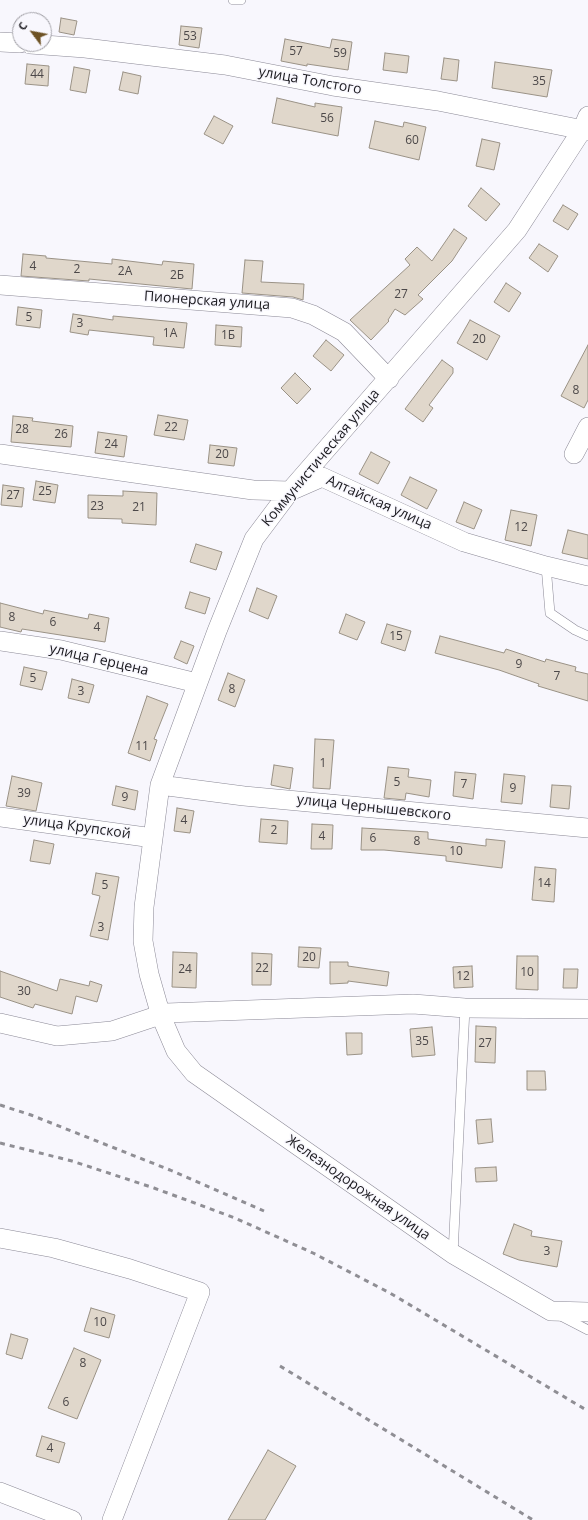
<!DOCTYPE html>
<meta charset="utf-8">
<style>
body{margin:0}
#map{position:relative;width:588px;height:1520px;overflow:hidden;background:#f8f7fd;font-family:"Open Sans",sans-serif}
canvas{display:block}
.north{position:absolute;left:12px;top:12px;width:40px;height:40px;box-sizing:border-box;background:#f8f7fd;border:1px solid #9f9ea4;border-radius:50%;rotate:302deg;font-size:11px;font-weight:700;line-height:16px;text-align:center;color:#1a191e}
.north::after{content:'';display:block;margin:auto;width:14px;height:18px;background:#6d5224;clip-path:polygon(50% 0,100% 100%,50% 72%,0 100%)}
</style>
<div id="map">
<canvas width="588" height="1520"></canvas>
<div class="north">С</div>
</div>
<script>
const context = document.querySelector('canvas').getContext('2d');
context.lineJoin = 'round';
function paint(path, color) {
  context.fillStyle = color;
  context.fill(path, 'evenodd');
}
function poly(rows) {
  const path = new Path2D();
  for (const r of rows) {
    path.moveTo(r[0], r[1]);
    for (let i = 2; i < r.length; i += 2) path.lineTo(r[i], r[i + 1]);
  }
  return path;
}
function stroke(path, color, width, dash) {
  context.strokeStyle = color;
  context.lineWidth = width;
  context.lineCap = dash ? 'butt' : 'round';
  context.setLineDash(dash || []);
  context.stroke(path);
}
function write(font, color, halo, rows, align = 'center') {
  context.font = font + ' "Open Sans",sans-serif';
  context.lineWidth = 3;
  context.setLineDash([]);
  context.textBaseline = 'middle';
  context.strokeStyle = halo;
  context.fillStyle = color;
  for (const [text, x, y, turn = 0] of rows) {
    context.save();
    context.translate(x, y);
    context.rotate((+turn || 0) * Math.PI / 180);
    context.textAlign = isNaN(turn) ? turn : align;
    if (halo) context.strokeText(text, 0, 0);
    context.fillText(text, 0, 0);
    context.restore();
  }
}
const building = poly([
 [61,18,77,21,74,35,59,32,61,18],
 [181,26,202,28,199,48,179,45,181,26],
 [285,39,330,48,332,39,352,42,348,70,307,64,307,66,281,61,285,39],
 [385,53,409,56,407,73,383,70,385,53],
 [444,58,459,60,457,81,441,79,444,58],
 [495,62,552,70,547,97,492,88,495,62],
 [27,64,49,66,48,86,25,84,27,64],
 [74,67,90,70,86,93,70,90,74,67],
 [123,72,141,76,138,94,119,90,123,72],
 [277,98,315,107,315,103,342,107,338,136,272,123,277,98],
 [214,116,233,126,223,144,204,134,214,116],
 [375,121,403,127,404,122,426,127,419,160,369,148,375,121],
 [482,139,500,143,494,170,476,166,482,139],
 [481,188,500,204,486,221,468,206,481,188],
 [563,205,578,214,568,230,553,221,563,205],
 [454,229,467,238,452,261,418,295,423,299,405,315,395,309,388,320,389,321,371,340,350,320,410,265,405,259,417,247,432,261,454,229],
 [539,244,558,256,548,272,529,258,539,244],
 [23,254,46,256,46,258,112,264,112,259,162,265,163,261,194,264,192,289,89,279,89,281,21,276,23,254],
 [245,260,263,261,261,282,304,284,303,300,293,297,242,293,245,260],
 [506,283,521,293,509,312,494,302,506,283],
 [18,307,42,310,40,328,16,325,18,307],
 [73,314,113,320,113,316,187,323,184,348,153,345,154,337,89,330,88,335,70,332,73,314],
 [470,320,500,336,487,360,457,343,470,320],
 [216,325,242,327,241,347,215,345,216,325],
 [326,340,344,355,331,371,313,356,326,340],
 [588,345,588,400,584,408,561,396,588,345],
 [442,360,453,368,453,373,429,405,433,408,423,422,405,409,442,360],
 [295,373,311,389,297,404,281,388,295,373],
 [158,415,188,420,184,440,154,435,158,415],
 [13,416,33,418,32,421,73,426,71,447,11,442,13,416],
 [98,432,127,436,124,457,95,453,98,432],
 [210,445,237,448,234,466,208,463,210,445],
 [371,452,390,462,378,484,359,474,371,452],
 [410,477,437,490,427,509,401,495,410,477],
 [36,481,58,485,55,503,33,500,36,481],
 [3,485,24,488,22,507,1,505,3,485],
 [123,491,157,493,156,525,122,523,122,519,88,518,88,495,123,496,123,491],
 [464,502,482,510,474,529,456,522,464,502],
 [511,510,537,515,531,546,505,540,511,510],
 [568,530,588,535,588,559,562,553,568,530],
 [196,544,222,552,216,570,190,562,196,544],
 [257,588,277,596,268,619,249,611,257,588],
 [190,592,210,598,205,614,185,608,190,592],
 [0,603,43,614,44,610,88,619,89,614,109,618,105,642,22,629,21,632,0,627,0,603],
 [346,614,365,622,357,640,339,633,346,614],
 [387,624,411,631,405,651,381,643,387,624],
 [440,636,504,653,506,649,545,662,546,659,576,667,575,671,588,674,588,701,538,686,539,684,499,670,435,653,440,636],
 [181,641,194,646,187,664,174,658,181,641],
 [24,667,47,672,42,690,20,685,24,667],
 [228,673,245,680,235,707,218,700,228,673],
 [72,679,94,685,89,703,68,698,72,679],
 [147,696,168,704,154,739,157,740,150,761,128,753,147,696],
 [315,739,334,740,330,789,313,788,315,739],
 [274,765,293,768,290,789,271,785,274,765],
 [388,767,409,769,408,777,431,780,429,797,406,793,405,800,384,798,388,767],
 [455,772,476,774,473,799,453,796,455,772],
 [504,774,525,776,522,804,501,802,504,774],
 [12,776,42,783,36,811,6,806,12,776],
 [552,785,571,786,569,809,550,807,552,785],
 [116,786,138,791,135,810,112,805,116,786],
 [177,808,194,811,190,833,174,831,177,808],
 [261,819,288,821,287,844,259,842,261,819],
 [312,824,333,825,332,849,311,849,312,824],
 [362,828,428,832,428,839,486,846,486,839,505,841,502,868,446,861,446,856,384,850,361,850,362,828],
 [34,840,54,844,50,864,30,861,34,840],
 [535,867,556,869,554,902,532,900,535,867],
 [96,873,119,877,108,940,90,936,100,896,92,894,96,873],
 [299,947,321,948,319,968,298,967,299,947],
 [173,952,197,953,196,988,172,987,173,952],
 [252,953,272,954,271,985,252,985,252,953],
 [517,956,538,956,538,990,516,989,517,956],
 [330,962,348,962,348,966,389,972,387,986,348,981,348,983,330,984,330,962],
 [472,966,473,987,454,988,453,967,472,966],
 [564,969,578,969,577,988,563,988,564,969],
 [0,971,57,991,60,979,89,986,90,981,102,985,97,1002,76,996,72,1014,35,1004,33,1008,0,997,0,971],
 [476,1026,496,1027,495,1063,475,1062,476,1026],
 [432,1027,435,1055,412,1057,410,1029,432,1027],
 [346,1033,362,1033,362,1054,347,1055,346,1033],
 [527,1071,545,1071,546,1090,527,1090,527,1071],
 [491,1119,493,1142,478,1144,476,1120,491,1119],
 [496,1167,497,1181,476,1182,475,1168,496,1167],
 [514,1224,532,1231,531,1236,562,1241,557,1267,519,1260,503,1254,514,1224],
 [91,1308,115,1315,109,1338,84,1331,91,1308],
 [11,1334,28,1339,22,1359,6,1354,11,1334],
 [74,1348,101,1360,77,1419,48,1408,74,1348],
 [42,1436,65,1443,59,1463,36,1456,42,1436],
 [268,1450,296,1466,265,1520,228,1520,268,1450]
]);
paint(building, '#e0d7cb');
stroke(building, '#9a9286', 1);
const service = poly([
 [233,0,241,0],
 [546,566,550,613,575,630,588,636],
 [453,1254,465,1008],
 [559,1315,588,1330]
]);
const minor = poly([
 [0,42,20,43],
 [30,44,85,48,225,65,333,86,438,101,588,131],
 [588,116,582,130,517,230,290,491,254,539,217,631,160,785,144,907,143,941,149,974,161,1016,176,1051,194,1073,453,1254,551,1311,588,1312],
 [0,285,292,308,313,315,344,332,389,379],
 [0,454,253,490,290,491,322,477,464,542,546,566,588,576],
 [574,454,588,427],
 [0,641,61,650,197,683],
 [160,785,244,796,588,828],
 [0,817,153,838],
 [0,1023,57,1036,112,1031,166,1013,413,1004,465,1008,588,1009],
 [0,1238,54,1248,130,1269,200,1292,112,1520],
 [0,1492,72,1520]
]);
stroke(service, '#8b8996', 10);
stroke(minor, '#8b8996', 20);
stroke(service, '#fff', 9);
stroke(minor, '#fff', 19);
stroke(poly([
 [0,1105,31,1115,170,1170,264,1211],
 [0,1143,72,1161,154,1188,235,1218,313,1253,390,1293,588,1411],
 [280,1366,533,1520]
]), '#8f8e94', 3, [5, 5]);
write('12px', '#4c4849', null, [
 ["53",190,37],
 ["57",296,52],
 ["59",340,54],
 ["44",37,75],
 ["35",539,82],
 ["56",327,119],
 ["60",412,141],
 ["4",33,267],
 ["2",77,270],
 ["2А",125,272],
 ["2Б",177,276],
 ["27",401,295],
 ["5",29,318],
 ["3",80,324],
 ["1А",170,334],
 ["1Б",228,336],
 ["20",479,340],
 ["8",576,391],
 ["22",171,428],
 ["28",22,430],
 ["26",61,435],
 ["24",111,445],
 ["20",222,455],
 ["25",45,492],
 ["27",13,496],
 ["23",97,507],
 ["21",139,508],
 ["12",521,528],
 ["8",12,618],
 ["6",53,623],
 ["4",97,628],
 ["15",396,637],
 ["9",519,665],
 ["7",557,677],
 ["5",33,679],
 ["8",232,690],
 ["3",81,692],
 ["11",142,747],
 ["1",323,764],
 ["5",397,783],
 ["7",464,785],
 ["9",513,789],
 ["39",24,794],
 ["9",125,798],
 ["4",184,821],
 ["2",274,831],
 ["4",322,837],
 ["6",373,839],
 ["8",417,842],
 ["10",456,852],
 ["14",544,884],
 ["5",105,886],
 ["3",101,928],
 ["20",309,958],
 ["22",262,969],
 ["24",185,970],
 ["10",527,973],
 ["12",463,977],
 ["30",24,992],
 ["35",422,1042],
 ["27",485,1044],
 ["3",547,1252],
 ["10",100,1323],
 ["8",83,1364],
 ["6",66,1403],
 ["4",50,1449]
]);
write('14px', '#1a191e', '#f8f7fd', [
 ["улица Толстого",310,81,10],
 ["Пионерская улица",207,301,4],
 ["Коммунистическая улица",321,458,-50],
 ["Алтайская улица",379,503,24],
 ["улица Герцена",99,660,13],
 ["улица Чернышевского",374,808,6],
 ["улица Крупской",77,827,8],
 ["Железнодорожная улица",358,1188,35]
]);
</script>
